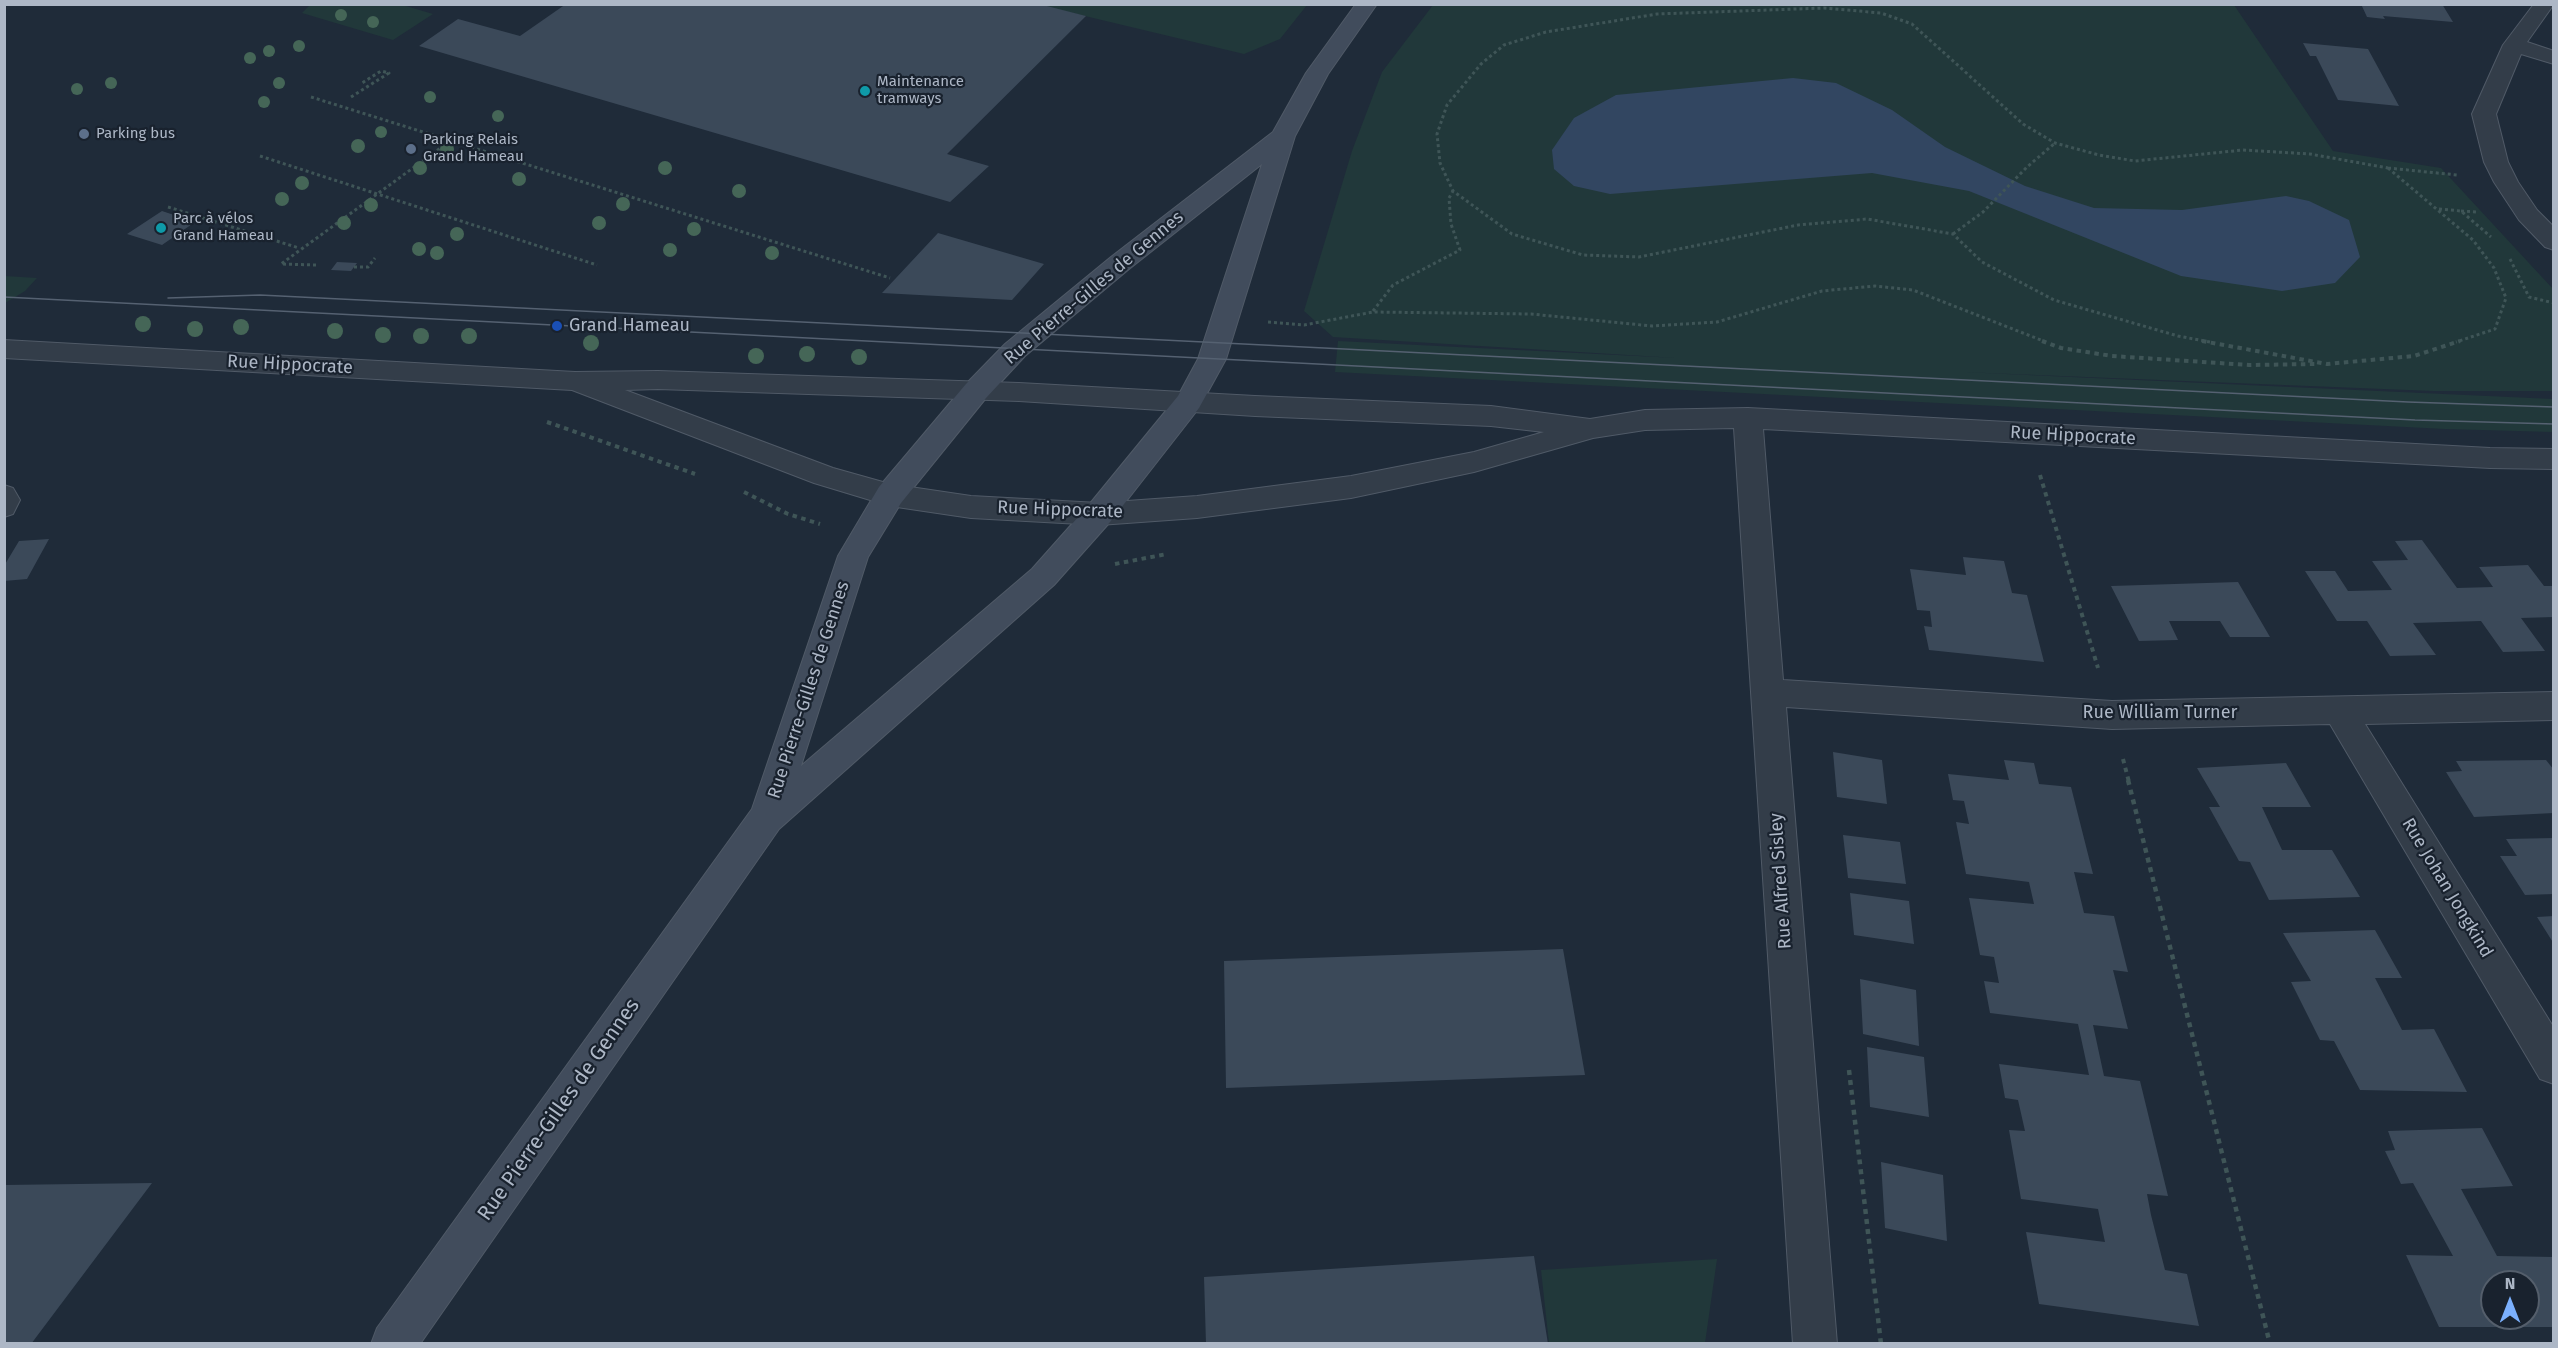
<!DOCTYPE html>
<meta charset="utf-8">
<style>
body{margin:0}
#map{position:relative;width:2558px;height:1348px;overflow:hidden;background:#1f2b39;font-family:"Fira Sans",sans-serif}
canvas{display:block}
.frame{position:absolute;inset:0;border:6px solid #adb7c6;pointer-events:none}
.north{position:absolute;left:2480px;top:1270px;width:60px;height:60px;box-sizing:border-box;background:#19222e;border:2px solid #545e6b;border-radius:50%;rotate:0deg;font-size:16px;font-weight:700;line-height:24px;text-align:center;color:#adb7c6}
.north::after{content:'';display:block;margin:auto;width:21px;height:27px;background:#7bb0fd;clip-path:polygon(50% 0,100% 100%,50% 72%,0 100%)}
</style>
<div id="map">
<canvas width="2558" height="1348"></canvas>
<div class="frame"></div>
<div class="north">N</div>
</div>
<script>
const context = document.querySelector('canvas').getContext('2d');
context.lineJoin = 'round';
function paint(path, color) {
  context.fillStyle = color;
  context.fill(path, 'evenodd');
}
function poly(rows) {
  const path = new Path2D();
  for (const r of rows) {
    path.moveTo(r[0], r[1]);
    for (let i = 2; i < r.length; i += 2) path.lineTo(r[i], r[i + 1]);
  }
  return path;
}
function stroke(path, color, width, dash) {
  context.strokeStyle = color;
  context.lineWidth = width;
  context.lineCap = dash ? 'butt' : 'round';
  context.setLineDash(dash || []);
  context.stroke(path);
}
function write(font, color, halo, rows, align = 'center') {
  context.font = font + ' "Fira Sans",sans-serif';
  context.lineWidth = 4.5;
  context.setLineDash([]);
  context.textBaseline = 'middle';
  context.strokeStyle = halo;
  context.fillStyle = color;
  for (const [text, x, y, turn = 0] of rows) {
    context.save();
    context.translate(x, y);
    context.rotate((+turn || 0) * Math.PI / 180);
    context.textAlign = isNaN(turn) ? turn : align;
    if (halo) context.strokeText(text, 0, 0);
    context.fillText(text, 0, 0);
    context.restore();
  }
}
paint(poly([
 [399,4,433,14,393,40,302,13,310,5],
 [1039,5,1307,5,1280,39,1244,54],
 [1433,5,2234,5,2333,151,2441,168,2553,289,2553,391,2433,391,1962,372,2553,399,2553,432,2445,429,1335,372,1338,341,1677,358,1333,337,1304,311,1352,151,1382,72],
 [5,276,37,278,25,291,5,303],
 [1717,1259,1705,1343,1549,1343,1541,1270]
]), '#21383a');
paint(poly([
 [1793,78,1836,83,1892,110,1945,147,2025,186,2094,208,2182,210,2286,196,2309,201,2349,220,2360,257,2335,283,2282,291,2181,276,1969,191,1872,173,1610,194,1574,186,1554,169,1552,150,1574,118,1616,95]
]), '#324661');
paint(poly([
 [566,4,1039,4,1086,16,947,154,989,166,950,202,419,46,458,19,520,36],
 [2361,4,2442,4,2453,22,2383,16,2385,19,2367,17],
 [2303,43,2368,49,2399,106,2338,100,2316,56,2310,56],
 [162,211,195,222,162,245,127,234],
 [938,233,1044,264,1012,300,882,293],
 [337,262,357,263,351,271,331,270],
 [49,539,27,579,4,581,4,566,19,541],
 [2422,540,2457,588,2493,587,2479,567,2528,565,2544,586,2554,586,2554,617,2521,618,2545,651,2503,652,2481,621,2413,623,2436,655,2390,656,2367,621,2337,621,2305,571,2335,571,2348,591,2392,590,2372,561,2408,560,2395,541],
 [1963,557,2004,561,2012,593,2027,595,2044,662,1929,650,1924,626,1932,627,1930,611,1917,610,1910,569,1966,575],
 [2238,582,2270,637,2230,637,2220,621,2169,621,2178,640,2139,641,2111,586],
 [1833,752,1882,760,1887,804,1837,797],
 [2004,760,2034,763,2039,784,2071,787,2093,874,2074,872,2084,913,2114,916,2128,972,2113,970,2128,1029,2093,1025,2104,1076,2140,1081,2168,1196,2147,1194,2151,1215,2165,1270,2187,1274,2199,1326,2039,1304,2026,1232,2105,1242,2098,1209,2021,1199,2009,1130,2025,1131,2018,1100,2005,1098,1999,1064,2089,1075,2078,1024,1990,1013,1984,981,1999,983,1994,957,1980,955,1969,898,2034,904,2029,882,1966,874,1956,822,1969,824,1964,801,1953,800,1948,774,2009,780],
 [2546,760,2554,770,2554,813,2474,817,2446,772,2462,771,2456,761],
 [2286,763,2311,807,2262,807,2282,850,2332,850,2360,897,2269,900,2250,862,2239,861,2209,807,2220,807,2197,768],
 [1843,835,1900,842,1906,884,1848,878],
 [2554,838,2554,894,2525,895,2500,856,2517,856,2506,839],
 [1850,893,1909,901,1914,944,1854,935],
 [2554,916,2554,944,2537,917],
 [2375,930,2402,978,2375,978,2402,1030,2434,1029,2467,1092,2360,1090,2334,1041,2320,1040,2291,982,2311,981,2283,933],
 [1563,949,1585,1075,1226,1088,1224,961],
 [1860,979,1916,990,1919,1046,1863,1034],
 [1867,1047,1924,1057,1929,1117,1870,1107],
 [2482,1128,2513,1186,2461,1189,2497,1256,2554,1257,2554,1327,2439,1327,2406,1255,2453,1256,2413,1183,2401,1184,2385,1151,2395,1150,2388,1131],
 [2492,1282,2528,1282,2528,1318,2492,1318],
 [1881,1162,1943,1175,1947,1241,1885,1228],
 [152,1183,31,1344,4,1344,4,1185],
 [1534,1256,1548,1344,1206,1344,1204,1277]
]), '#3b4959');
const service = poly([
 [4,485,13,488,20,500,13,514,4,517,4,485]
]);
const minor = poly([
 [2534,4,2554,4,2527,42,2554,51,2554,64,2521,54,2496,114,2508,162,2518,182,2537,210,2554,227,2554,250,2545,247,2519,220,2494,182,2484,162,2472,114,2503,45,2534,4],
 [4,340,575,372,658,371,1019,383,1255,396,1491,406,1590,419,1645,410,1748,408,2490,448,2554,449,2554,469,2490,468,1763,429,1783,680,2112,701,2554,692,2554,720,2365,724,2554,1028,2554,1084,2540,1079,2330,724,2112,729,1786,707,1837,1344,1793,1344,1734,428,1645,430,1593,438,1474,472,1351,498,1197,518,1099,525,971,518,890,506,814,483,572,390,4,358,4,340],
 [658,389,1019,401,1255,416,1491,426,1544,432,1474,452,1351,476,1197,496,1099,503,971,496,890,484,833,468,625,390,658,389]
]);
const secondary = poly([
 [1356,4,1377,4,1328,74,1295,136,1226,359,1199,408,1110,522,1054,585,779,829,420,1344,371,1344,377,1328,752,809,838,556,879,487,966,384,1005,344,1111,257,1273,132,1306,73,1356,4],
 [1262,164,1198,359,1178,396,1088,506,1032,569,801,766,868,557,901,503,986,398,1025,356,1129,269,1262,164]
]);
stroke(service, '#505a67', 2);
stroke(minor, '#505a67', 2);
stroke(secondary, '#505a67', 2);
stroke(poly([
 [311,97,890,278],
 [351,97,389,73,381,71,362,83],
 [260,156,597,265],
 [2388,168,2457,175],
 [2388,168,2473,240,2494,268,2506,298,2495,329,2456,342],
 [168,207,299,248],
 [2439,209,2461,211,2491,237],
 [2461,211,2477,212],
 [1953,234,1983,212,2027,167,2055,143],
 [2510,259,2529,297,2554,303],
 [316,265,281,264,450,141],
 [354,267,368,267,375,258],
 [1373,311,1393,285,1460,250,1451,224,1449,198,1453,191],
 [1268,322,1304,325,1373,312,1531,314,1652,326,1717,322,1822,291,1875,286,1913,290,2046,342],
 [2210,342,2178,336,2054,300,1982,262,1953,234,1867,219,1798,225,1639,257,1583,255,1512,234,1453,191,1440,163,1437,134,1447,105,1481,64,1504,45,1546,32,1657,14,1824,8,1881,13,1912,24,2023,124,2055,143,2099,155,2135,161,2243,150,2310,154,2388,168]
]), '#3f5557', 3, [3, 3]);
stroke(poly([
 [2042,341,2061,348,2112,356,2249,365,2316,364],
 [2202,341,2327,364,2414,356,2460,341],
 [547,422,695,474],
 [2040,475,2098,668],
 [744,492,788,514,820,524],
 [1115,564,1167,554],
 [2123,759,2129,782]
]), '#3f5557', 4, [4.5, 4.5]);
stroke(poly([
 [2128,780,2270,1344],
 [1849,1070,1881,1344]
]), '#3f5557', 4.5, [5, 5]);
paint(service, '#333d49');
paint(minor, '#333d49');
paint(secondary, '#414c5c');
stroke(poly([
 [4,297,2415,420,2554,424],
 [168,298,260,295,2408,402,2554,407]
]), '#556171', 1.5);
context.fillStyle = '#456657';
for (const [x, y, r] of [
 [341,15,6],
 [373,22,6],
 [299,46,6],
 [269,51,6],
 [250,58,6],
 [111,83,6],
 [279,83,6],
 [77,89,6],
 [430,97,6],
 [264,102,6],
 [498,116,6],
 [381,132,6],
 [358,146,7],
 [447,149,7],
 [420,168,7],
 [665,168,7],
 [519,179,7],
 [302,183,7],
 [739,191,7],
 [282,199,7],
 [623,204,7],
 [371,205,7],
 [344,223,7],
 [599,223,7],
 [694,229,7],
 [457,234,7],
 [419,249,7],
 [670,250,7],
 [437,253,7],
 [772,253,7],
 [143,324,8],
 [241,327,8],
 [195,329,8],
 [335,331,8],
 [383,335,8],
 [421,336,8],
 [469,336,8],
 [591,343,8],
 [807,354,8],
 [756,356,8],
 [859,357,8]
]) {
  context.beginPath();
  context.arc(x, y, r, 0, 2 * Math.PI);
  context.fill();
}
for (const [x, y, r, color] of [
 [865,91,6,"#0f9aa8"],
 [84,134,6,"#5c6f8a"],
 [411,149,6,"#5c6f8a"],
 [161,228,6,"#0f9aa8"],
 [557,326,6,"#1a4fb4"]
]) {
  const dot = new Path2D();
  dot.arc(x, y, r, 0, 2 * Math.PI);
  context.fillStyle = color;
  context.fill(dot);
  stroke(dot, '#19222e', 2);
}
write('15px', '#adb7c6', '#19222e', [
 ["Maintenance",877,82],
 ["tramways",877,99],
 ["Parking bus",96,134],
 ["Parking Relais",423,140],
 ["Grand Hameau",423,157],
 ["Parc à vélos",173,219],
 ["Grand Hameau",173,236]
], 'left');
write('18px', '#adb7c6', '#19222e', [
 ["Rue Pierre-Gilles de Gennes",1094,288,-40],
 ["Rue Hippocrate",290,365,3],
 ["Rue Hippocrate",2073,436,3],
 ["Rue Hippocrate",1060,510,2],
 ["Rue Pierre-Gilles de Gennes",809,690,-72],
 ["Rue William Turner",2160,713],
 ["Rue Alfred Sisley",1781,881,-94],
 ["Rue Johan Jongkind",2447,888,59]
]);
write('18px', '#adb7c6', '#19222e', [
 ["Grand Hameau",569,326]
], 'left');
write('21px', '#adb7c6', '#19222e', [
 ["Rue Pierre-Gilles de Gennes",559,1110,-55]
]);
</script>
